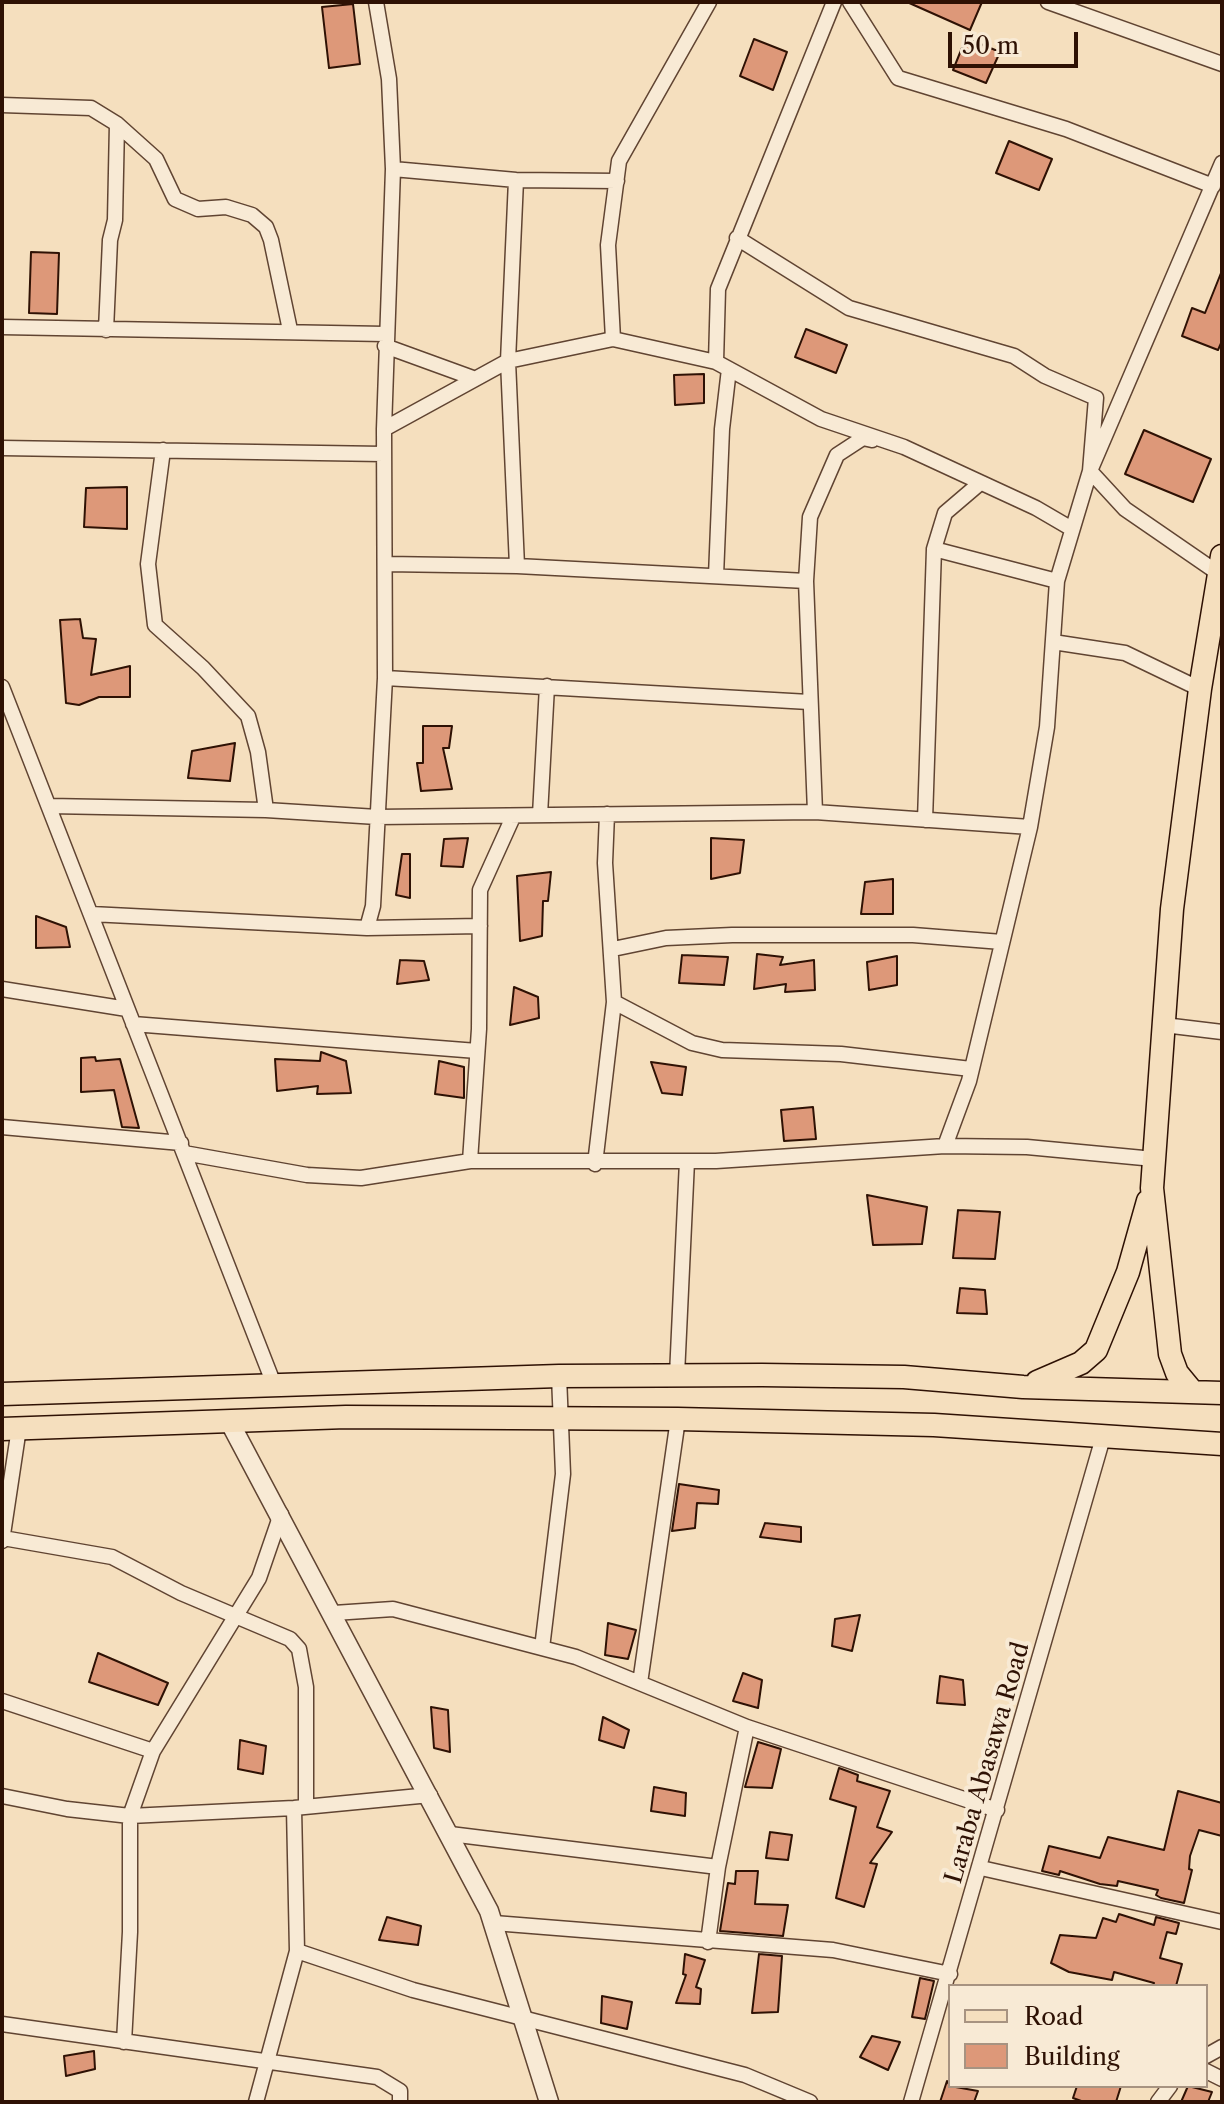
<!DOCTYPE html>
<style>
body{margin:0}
#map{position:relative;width:1224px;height:2104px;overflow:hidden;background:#f5dfbe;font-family:"Libre Caslon Text",serif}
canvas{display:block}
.frame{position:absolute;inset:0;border:4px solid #2e1104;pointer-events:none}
.legend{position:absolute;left:948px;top:1984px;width:260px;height:104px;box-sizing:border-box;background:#f8ead5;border:2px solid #a79381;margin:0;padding:10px 14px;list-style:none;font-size:24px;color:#2e1104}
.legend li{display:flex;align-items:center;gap:16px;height:40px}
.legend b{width:40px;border:2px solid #a79381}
.scale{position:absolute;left:948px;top:32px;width:130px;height:36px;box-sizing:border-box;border:4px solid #2e1104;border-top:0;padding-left:10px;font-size:24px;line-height:28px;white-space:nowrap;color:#2e1104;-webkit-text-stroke:6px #f8ead5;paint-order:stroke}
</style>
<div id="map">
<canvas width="1224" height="2104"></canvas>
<div class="frame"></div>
<ul class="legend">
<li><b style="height:10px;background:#f5dfbe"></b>Road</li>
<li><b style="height:22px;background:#dd9879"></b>Building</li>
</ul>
<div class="scale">50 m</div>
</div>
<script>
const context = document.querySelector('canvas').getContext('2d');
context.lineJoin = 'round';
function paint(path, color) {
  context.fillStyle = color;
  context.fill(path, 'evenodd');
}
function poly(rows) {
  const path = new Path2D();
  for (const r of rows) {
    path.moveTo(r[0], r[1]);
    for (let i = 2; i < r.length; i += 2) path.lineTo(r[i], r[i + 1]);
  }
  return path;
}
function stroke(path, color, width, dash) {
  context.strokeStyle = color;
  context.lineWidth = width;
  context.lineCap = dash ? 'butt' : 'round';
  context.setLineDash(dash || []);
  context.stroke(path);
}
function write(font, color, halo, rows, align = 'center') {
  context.font = font + ' "Libre Caslon Text",serif';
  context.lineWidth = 8;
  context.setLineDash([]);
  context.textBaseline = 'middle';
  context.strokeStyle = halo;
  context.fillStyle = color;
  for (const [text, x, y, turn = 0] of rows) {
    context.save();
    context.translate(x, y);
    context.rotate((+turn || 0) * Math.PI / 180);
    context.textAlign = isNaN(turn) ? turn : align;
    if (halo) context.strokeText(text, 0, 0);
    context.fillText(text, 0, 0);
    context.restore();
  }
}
const building = poly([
 [907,2,982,2,970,30,907,2],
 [353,4,360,64,329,68,322,7,353,4],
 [966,38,1000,52,986,83,953,70,966,38],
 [754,39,787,52,773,90,740,76,754,39],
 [1009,141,1052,159,1039,190,996,173,1009,141],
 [31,252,59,253,57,314,29,313,31,252],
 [1221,273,1222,341,1218,350,1182,336,1192,308,1205,313,1221,273],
 [806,329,847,345,836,373,795,357,806,329],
 [704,374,704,403,675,405,674,375,704,374],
 [1144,430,1211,459,1193,502,1125,474,1144,430],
 [127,487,127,529,84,527,86,488,127,487],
 [80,619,83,638,96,639,91,675,130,666,130,697,99,697,79,705,66,703,60,620,80,619],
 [423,726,452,726,449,748,443,748,452,789,421,791,417,763,423,763,423,726],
 [235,743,230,781,188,778,192,751,235,743],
 [468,838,463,867,441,866,444,839,468,838],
 [711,838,744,840,740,873,711,879,711,838],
 [402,854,410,854,410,898,396,895,402,854],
 [551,872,548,901,543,901,542,936,520,941,517,876,551,872],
 [893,879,893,914,861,914,865,882,893,879],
 [36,916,66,927,70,947,36,948,36,916],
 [757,954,783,957,780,965,814,960,815,990,785,992,786,984,754,989,757,954],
 [682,955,728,957,724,985,679,983,682,955],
 [897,956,897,985,869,990,867,962,897,956],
 [400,960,424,961,429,980,397,984,400,960],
 [514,987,538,997,539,1018,510,1025,514,987],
 [321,1052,346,1061,351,1093,317,1094,318,1086,277,1091,275,1059,320,1061,321,1052],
 [95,1057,96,1061,120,1059,139,1128,122,1127,114,1090,81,1092,81,1058,95,1057],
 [439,1061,464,1067,464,1098,435,1094,439,1061],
 [651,1062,686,1067,682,1095,662,1093,651,1062],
 [813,1107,816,1139,784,1141,781,1110,813,1107],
 [867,1195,927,1207,922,1244,873,1245,867,1195],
 [958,1210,1000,1212,995,1259,953,1258,958,1210],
 [960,1288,985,1290,987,1314,957,1313,960,1288],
 [679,1484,719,1490,718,1504,697,1503,695,1528,672,1531,679,1484],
 [765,1523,801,1527,801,1542,760,1537,765,1523],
 [860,1615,852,1651,832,1646,835,1619,860,1615],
 [608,1623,636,1630,628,1659,605,1655,608,1623],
 [98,1653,168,1683,158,1705,89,1682,98,1653],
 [743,1673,762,1680,758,1708,733,1701,743,1673],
 [940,1676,963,1680,965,1705,937,1703,940,1676],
 [431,1707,448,1710,450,1752,434,1748,431,1707],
 [603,1717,629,1730,624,1748,599,1740,603,1717],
 [240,1740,266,1746,263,1774,238,1769,240,1740],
 [758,1742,781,1749,772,1788,745,1787,758,1742],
 [839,1768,858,1775,857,1781,890,1791,877,1827,892,1832,870,1863,877,1864,864,1907,836,1898,856,1807,830,1799,839,1768],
 [654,1787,686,1793,685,1816,651,1811,654,1787],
 [1178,1791,1222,1803,1222,1836,1199,1830,1190,1856,1189,1869,1192,1870,1184,1903,1161,1898,1156,1895,1158,1890,1118,1881,1117,1886,1100,1884,1060,1871,1059,1875,1042,1871,1049,1846,1100,1858,1108,1837,1164,1850,1178,1791],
 [770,1832,792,1835,788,1860,766,1858,770,1832],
 [736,1871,758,1871,755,1904,788,1905,783,1936,720,1931,728,1883,735,1884,736,1871],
 [1119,1914,1154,1925,1156,1917,1179,1923,1176,1934,1167,1932,1160,1958,1182,1964,1176,1986,1153,1986,1154,1983,1114,1972,1112,1980,1069,1972,1051,1963,1060,1935,1096,1938,1103,1918,1116,1922,1119,1914],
 [387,1917,421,1926,418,1945,379,1940,387,1917],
 [685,1954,705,1960,696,1987,701,1989,700,2004,676,2003,686,1975,683,1974,685,1954],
 [759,1954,782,1956,778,2012,752,2013,759,1954],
 [920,1978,934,1981,925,2019,912,2017,920,1978],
 [602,1996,632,2002,627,2029,601,2023,602,1996],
 [872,2036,900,2042,888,2070,860,2057,872,2036],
 [94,2051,95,2069,66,2076,64,2056,94,2051],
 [947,2081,950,2086,978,2091,974,2102,940,2102,947,2081],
 [1077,2086,1121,2086,1116,2102,1084,2102,1073,2098,1077,2086],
 [1188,2086,1212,2092,1208,2102,1181,2102,1188,2086]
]);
paint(building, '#dd9879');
stroke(building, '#2e1104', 2);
const minor = poly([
 [709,2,619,161,608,245,613,339,716,362,821,419,904,447,1036,508,1072,529],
 [850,2,898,78,1066,129,1213,186],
 [1048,2,1222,64],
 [2,105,91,108,117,124,156,159,175,199,198,209,226,207,252,215,266,227,271,240,290,330],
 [393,169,516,180,617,181],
 [516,180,508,361,517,566],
 [737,238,849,308,1014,356,1045,376,1096,398,1090,471,1125,509,1218,573],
 [2,327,385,334],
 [106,330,110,240,115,220,117,124],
 [385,346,473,378],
 [716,362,718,289,834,2],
 [384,429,508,361,613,339],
 [2,448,383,454],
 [163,450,148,564,155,625,203,668,248,716,258,752,266,810],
 [934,549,1057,581],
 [386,564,517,566,806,581],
 [716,576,722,429,729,369],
 [1053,642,1125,653,1200,689],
 [385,678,809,702],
 [2,687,275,1387],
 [49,806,266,810,377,817,815,812,1030,827],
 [815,812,806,581,810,517,837,455,863,438,872,440],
 [540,815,547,686],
 [925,820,934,549,945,513,979,484],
 [91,914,367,928,480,926],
 [367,928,373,906,385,678,384,429,393,169,389,79,376,2],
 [613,949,666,938,732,935,913,935,1002,942],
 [2,989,127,1009],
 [614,1002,692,1043,722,1050,841,1054,971,1069],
 [133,1024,477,1051],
 [1164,1025,1222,1032],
 [2,1127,181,1143],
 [945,1146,969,1081,1030,827,1047,727,1057,581,1090,471,1222,163],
 [184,1153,307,1175,361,1178,470,1161,716,1161,945,1146,1027,1147,1154,1159],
 [470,1161,479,1029,480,890,513,817],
 [595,1164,614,1002,605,863,607,814],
 [677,1375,687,1161],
 [3,1538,112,1557,181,1593,290,1639,299,1649,306,1687,306,1807],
 [2,1541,19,1428],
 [334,1613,393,1609,576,1657,747,1727,997,1810],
 [542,1648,563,1474,559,1376],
 [640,1683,678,1419],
 [2,1701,153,1751],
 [2,1796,67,1809,130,1816,294,1808,430,1795],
 [450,1834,718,1867],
 [981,1868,1222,1922],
 [494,1923,833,1950,950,1974],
 [708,1942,718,1867,747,1727],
 [297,1951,413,1990,745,2075,810,2102],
 [2,2024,377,2077,400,2091,400,2102],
 [124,2042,130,1932,130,1816,153,1751,259,1578,281,1514],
 [1206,2056,1222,2047],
 [1206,2071,1222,2079],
 [256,2102,297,1951,294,1808],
 [911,2102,1104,1434],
 [1158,2102,1170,2086]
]);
const tertiary = poly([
 [229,1421,489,1911,549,2102]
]);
const primary = poly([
 [1037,1382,1081,1363,1096,1350,1128,1272,1148,1201],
 [1191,1390,1177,1373,1170,1354,1152,1188,1172,909,1200,689,1222,556],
 [2,1394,559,1376,762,1375,904,1377,1023,1387,1222,1393],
 [2,1429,346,1417,678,1419,934,1425,1222,1444]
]);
stroke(minor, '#604432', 17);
stroke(tertiary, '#604432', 21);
stroke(primary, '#2e1104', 25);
stroke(minor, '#f8ead5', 14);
stroke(tertiary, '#f8ead5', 18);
stroke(primary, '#f5dfbe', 22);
write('24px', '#2e1104', '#f8ead5', [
 ["Laraba Abasawa Road",988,1763,-74]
]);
</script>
